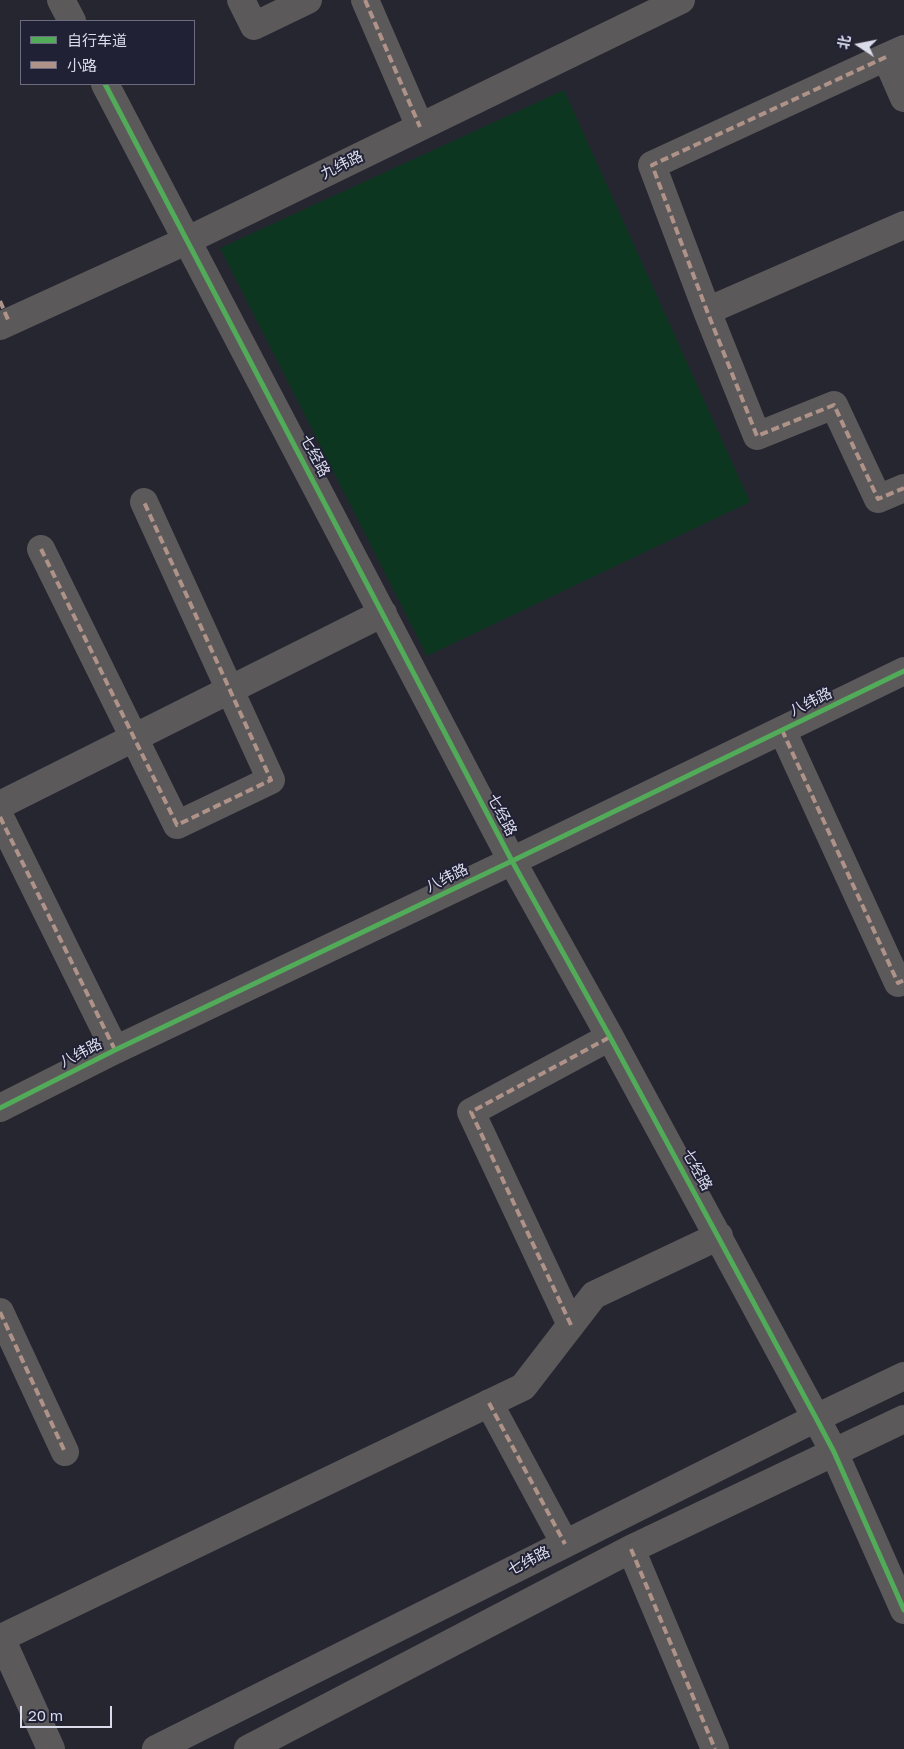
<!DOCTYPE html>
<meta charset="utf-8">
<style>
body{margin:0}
#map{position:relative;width:904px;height:1749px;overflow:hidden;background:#262631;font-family:"Golos Text","Noto Sans SC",sans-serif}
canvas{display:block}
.legend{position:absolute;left:20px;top:20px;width:175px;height:65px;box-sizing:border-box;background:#212136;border:1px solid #6b6c7e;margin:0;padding:6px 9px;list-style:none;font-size:15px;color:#dbdceb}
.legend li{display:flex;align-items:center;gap:10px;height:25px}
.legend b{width:25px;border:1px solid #6b6c7e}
.north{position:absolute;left:834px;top:20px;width:50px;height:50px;-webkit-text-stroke:4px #212136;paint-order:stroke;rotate:281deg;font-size:14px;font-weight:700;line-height:20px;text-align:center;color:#dbdceb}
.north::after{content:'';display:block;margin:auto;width:18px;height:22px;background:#dbdceb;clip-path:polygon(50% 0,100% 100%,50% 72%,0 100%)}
.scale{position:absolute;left:20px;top:1706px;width:92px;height:22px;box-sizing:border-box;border:2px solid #dbdceb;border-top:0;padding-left:6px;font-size:15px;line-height:18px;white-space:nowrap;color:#dbdceb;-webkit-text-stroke:4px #212136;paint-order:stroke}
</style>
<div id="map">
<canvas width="904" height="1749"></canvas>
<ul class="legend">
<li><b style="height:6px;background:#51ab58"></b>自行车道</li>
<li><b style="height:6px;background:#af9288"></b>小路</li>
</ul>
<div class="north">北</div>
<div class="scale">20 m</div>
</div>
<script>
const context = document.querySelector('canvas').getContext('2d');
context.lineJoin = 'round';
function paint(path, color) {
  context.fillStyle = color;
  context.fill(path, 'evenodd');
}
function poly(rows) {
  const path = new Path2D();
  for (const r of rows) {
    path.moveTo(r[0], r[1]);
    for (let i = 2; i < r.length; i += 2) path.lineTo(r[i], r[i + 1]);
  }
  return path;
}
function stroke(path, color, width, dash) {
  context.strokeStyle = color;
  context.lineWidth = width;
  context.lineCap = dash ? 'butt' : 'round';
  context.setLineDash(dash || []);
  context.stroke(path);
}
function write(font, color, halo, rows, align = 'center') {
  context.font = font + ' "Golos Text","Noto Sans SC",sans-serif';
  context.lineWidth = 4;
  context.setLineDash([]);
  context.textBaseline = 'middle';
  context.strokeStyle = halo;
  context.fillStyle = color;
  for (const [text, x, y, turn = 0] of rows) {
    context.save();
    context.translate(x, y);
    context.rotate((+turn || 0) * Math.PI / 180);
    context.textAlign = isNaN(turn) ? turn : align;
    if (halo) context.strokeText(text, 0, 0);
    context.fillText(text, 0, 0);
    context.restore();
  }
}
paint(poly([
 [564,90,750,502,427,656,220,248]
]), '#0d3620');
stroke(poly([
 [61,0,72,21],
 [241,0,254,26,308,0],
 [365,0,420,127],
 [904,49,886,57,904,98],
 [886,57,652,165,707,311,757,436,834,405,878,499,904,488],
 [105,84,512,861,610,1037,816,1418,834,1452,904,1610],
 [707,311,904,225],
 [0,326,188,240,681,0],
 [41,549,177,825,271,780,144,502],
 [782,730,898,983,904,980],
 [0,805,383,613],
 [0,817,115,1050],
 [0,1108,115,1050,512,861,904,671],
 [0,1312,65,1452],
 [571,1325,471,1112,610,1037],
 [489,1403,565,1544],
 [631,1549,715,1749],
 [51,1749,1,1638,523,1387,594,1295,719,1236],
 [156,1749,816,1418,904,1376],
 [248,1749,631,1549,904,1419]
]), '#5c595b', 28);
stroke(poly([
 [365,0,420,127],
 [886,57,652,165,707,311,757,436,834,405,878,499,904,488],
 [0,301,9,322],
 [41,549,177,825,271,780,144,502],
 [782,730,898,983,904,980],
 [0,817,115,1050],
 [0,1312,65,1452],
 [571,1325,471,1112,610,1037],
 [489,1403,565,1544],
 [631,1549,715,1749]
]), '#af9288', 4, [8, 4]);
stroke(poly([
 [105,84,512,861,610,1037,816,1418,834,1452,904,1610],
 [0,1108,115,1050,512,861,904,671]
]), '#51ab58', 5);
write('15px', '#dbdceb', '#212136', [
 ["九纬路",342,165,-26],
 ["七经路",315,456,62],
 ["八纬路",811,702,-26],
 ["七经路",502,815,62],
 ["八纬路",447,878,-26],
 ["八纬路",81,1053,-27],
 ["七经路",697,1170,61],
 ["七纬路",529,1561,-27]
]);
</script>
